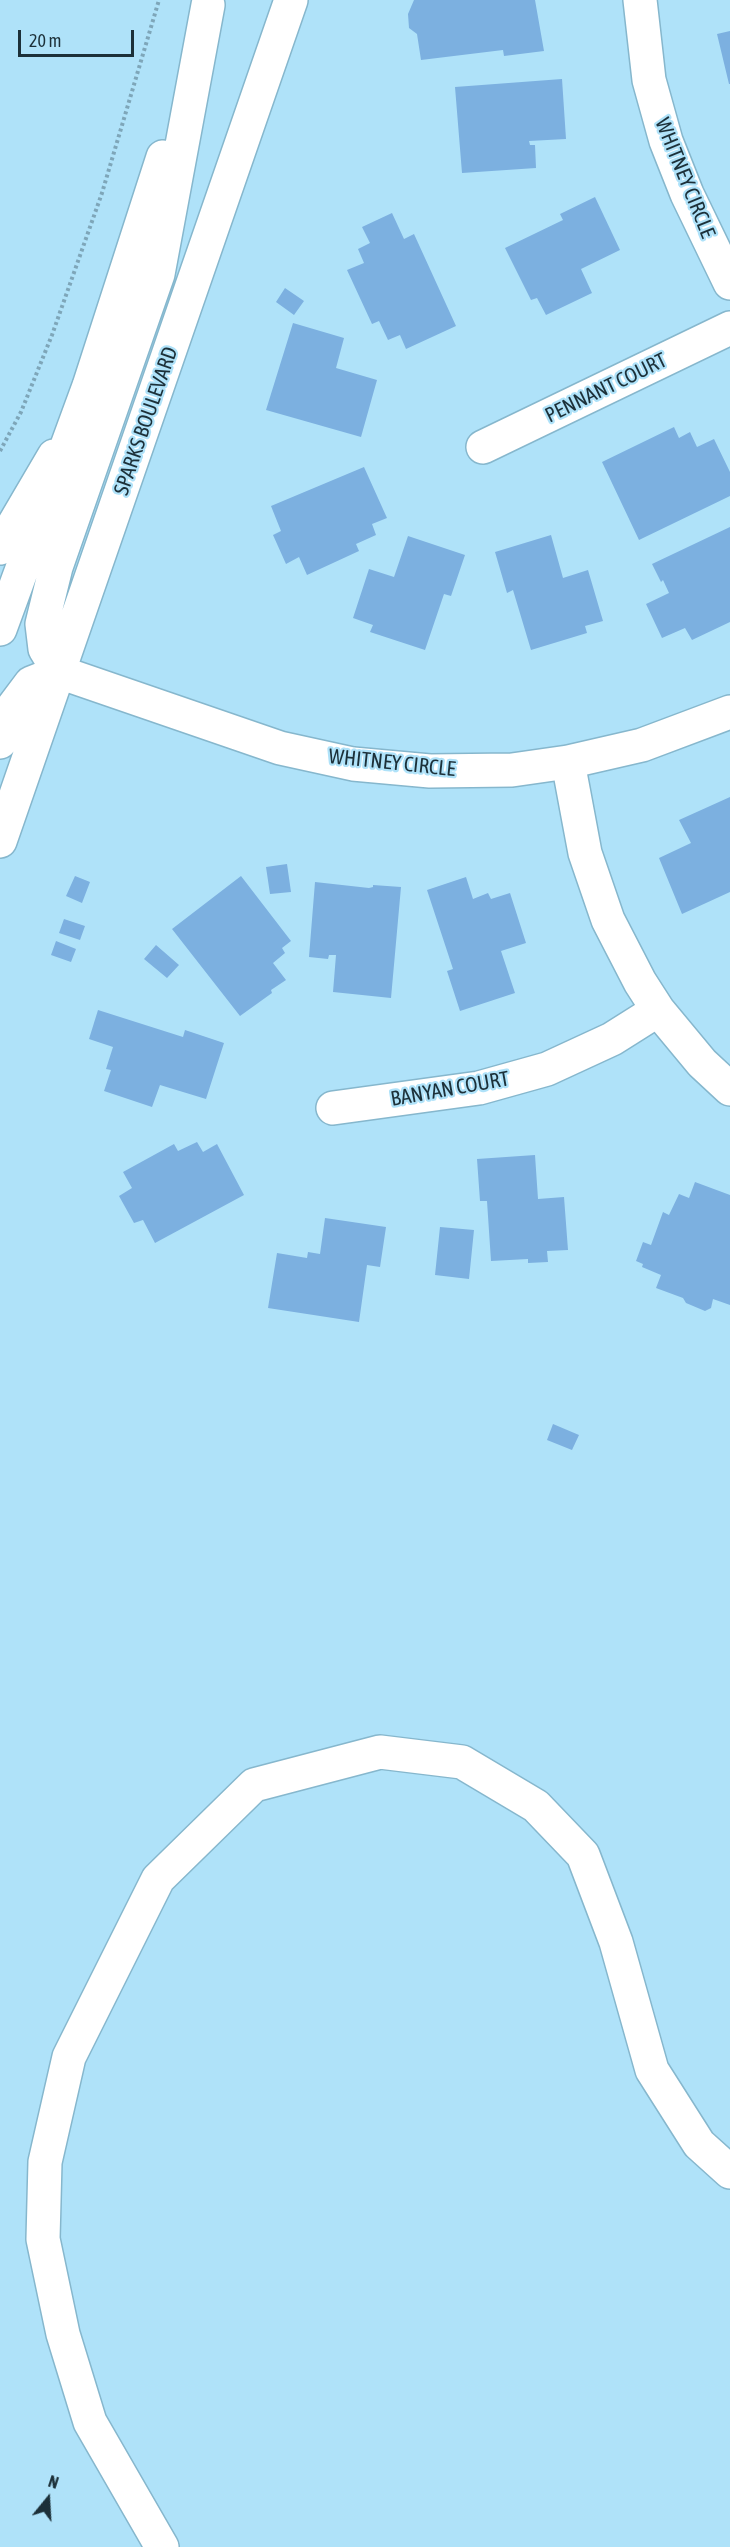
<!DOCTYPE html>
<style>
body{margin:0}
#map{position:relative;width:730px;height:2547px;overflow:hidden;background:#afe2f9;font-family:"Asap Condensed",sans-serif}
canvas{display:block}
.north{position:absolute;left:18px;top:2469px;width:60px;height:60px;-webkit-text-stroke:4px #afe2f9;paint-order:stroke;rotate:18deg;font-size:16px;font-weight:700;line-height:24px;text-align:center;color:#1c3039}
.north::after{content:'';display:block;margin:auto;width:21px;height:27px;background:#1c3039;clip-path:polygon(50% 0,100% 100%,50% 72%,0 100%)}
.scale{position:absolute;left:18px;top:30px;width:116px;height:27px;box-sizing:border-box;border:3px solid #1c3039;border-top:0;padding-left:8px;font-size:18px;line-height:21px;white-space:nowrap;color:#1c3039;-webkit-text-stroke:4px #afe2f9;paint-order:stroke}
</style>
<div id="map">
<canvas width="730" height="2547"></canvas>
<div class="north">N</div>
<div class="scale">20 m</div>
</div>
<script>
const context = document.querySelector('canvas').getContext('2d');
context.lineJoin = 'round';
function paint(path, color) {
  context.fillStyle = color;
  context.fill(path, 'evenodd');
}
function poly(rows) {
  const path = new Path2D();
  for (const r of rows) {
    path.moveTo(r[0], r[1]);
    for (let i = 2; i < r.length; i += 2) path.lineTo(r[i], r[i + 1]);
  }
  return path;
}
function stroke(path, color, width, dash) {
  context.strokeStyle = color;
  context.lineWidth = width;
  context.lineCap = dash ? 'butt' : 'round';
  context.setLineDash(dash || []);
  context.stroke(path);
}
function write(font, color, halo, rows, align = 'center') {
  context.font = font + ' "Asap Condensed",sans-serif';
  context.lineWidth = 4.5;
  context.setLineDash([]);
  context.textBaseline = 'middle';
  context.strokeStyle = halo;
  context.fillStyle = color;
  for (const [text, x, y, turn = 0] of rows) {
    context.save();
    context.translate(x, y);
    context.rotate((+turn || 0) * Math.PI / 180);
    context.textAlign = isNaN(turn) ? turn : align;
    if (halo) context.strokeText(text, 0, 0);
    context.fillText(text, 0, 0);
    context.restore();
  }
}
paint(poly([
 [414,0,535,0,544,51,504,56,503,50,421,60,417,34,409,28,408,14],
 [730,31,730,84,729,84,717,34],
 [562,79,566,139,529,141,530,145,535,145,536,168,462,173,455,87],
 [595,197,620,250,581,269,592,293,546,315,537,298,531,300,505,248,563,220,560,214],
 [392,213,404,239,414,234,456,326,406,349,400,335,388,340,379,321,372,324,347,270,364,263,358,249,370,243,362,227],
 [285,288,304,301,294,315,276,302],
 [293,323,344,338,336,368,377,380,361,437,266,410],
 [674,427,679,438,690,432,697,447,714,439,730,472,730,496,639,540,602,462],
 [364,467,387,518,372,524,376,535,356,544,359,551,307,575,299,557,286,564,273,535,281,531,271,506],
 [730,527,730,622,692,640,685,628,662,638,646,604,669,593,663,580,661,582,652,564],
 [551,535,563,578,588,570,603,621,585,626,587,633,531,650,513,590,507,593,495,552],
 [408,536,465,555,451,596,444,594,425,650,370,632,373,625,353,618,369,569,394,577],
 [730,797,730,892,682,914,659,858,691,843,679,820],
 [287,864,291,892,270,894,266,867],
 [75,876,90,882,82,903,66,896],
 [241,876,291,941,282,948,285,953,273,963,286,980,271,990,272,993,240,1016,172,929],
 [466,877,473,899,488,893,491,899,510,893,526,943,501,951,515,993,460,1011,447,971,453,969,427,890],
 [315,882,369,888,373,887,373,885,401,887,391,998,333,992,336,955,329,955,328,959,309,957],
 [64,919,85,926,80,940,59,933],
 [56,941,76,949,71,962,51,955],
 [156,945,179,965,167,978,144,959],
 [98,1010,183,1037,185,1030,224,1043,206,1099,160,1085,152,1107,104,1091,111,1070,106,1069,113,1047,89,1039],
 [197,1142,203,1152,217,1144,244,1195,155,1243,143,1220,134,1223,119,1196,132,1188,123,1172,174,1144,178,1151],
 [535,1155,538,1199,564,1197,568,1250,547,1251,548,1262,528,1263,528,1259,491,1261,487,1201,480,1201,477,1159],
 [695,1182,730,1195,730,1305,713,1299,711,1308,705,1311,686,1303,683,1298,656,1288,661,1275,642,1267,643,1264,636,1261,643,1242,651,1245,663,1212,669,1215,679,1194,689,1198],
 [325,1218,386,1227,380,1267,367,1265,359,1322,268,1308,277,1253,307,1258,308,1252,320,1254],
 [440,1227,474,1230,469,1279,435,1275],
 [553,1424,579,1435,572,1450,547,1440]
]), '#7cb0e0');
const street = poly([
 [640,0,649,80,666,141,687,194,730,283],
 [483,447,730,328],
 [59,672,280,748,353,764,430,771,512,770,568,762,642,745,730,712],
 [568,762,585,853,608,920,640,982,658,1010,702,1063,730,1089],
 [333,1108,479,1088,547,1069,612,1039,658,1010],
 [162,2547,90,2422,63,2334,43,2239,45,2162,69,2057,158,1879,254,1785,380,1752,462,1762,536,1806,583,1855,616,1942,652,2070,699,2144,730,2172]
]);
const secondary = poly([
 [0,548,54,456]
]);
const primary = poly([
 [0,629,89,386,163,157],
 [0,742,13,707,31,683,59,672,45,649,42,624,56,567,158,274,208,5],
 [0,841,291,0]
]);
stroke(street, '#86b7cd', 36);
stroke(secondary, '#86b7cd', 36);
stroke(primary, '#86b7cd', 36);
stroke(poly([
 [0,451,21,412,52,335,102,193,159,0]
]), '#7ea6b9', 4, [3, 3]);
stroke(street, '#fff', 33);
stroke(secondary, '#fff', 33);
stroke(primary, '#fff', 33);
write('21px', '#1c3039', '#afe2f9', [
 ["WHITNEY CIRCLE",685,178,68],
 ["PENNANT COURT",606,388,-26],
 ["SPARKS BOULEVARD",146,421,-71],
 ["WHITNEY CIRCLE",392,763,6],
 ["BANYAN COURT",450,1089,-10]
]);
</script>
